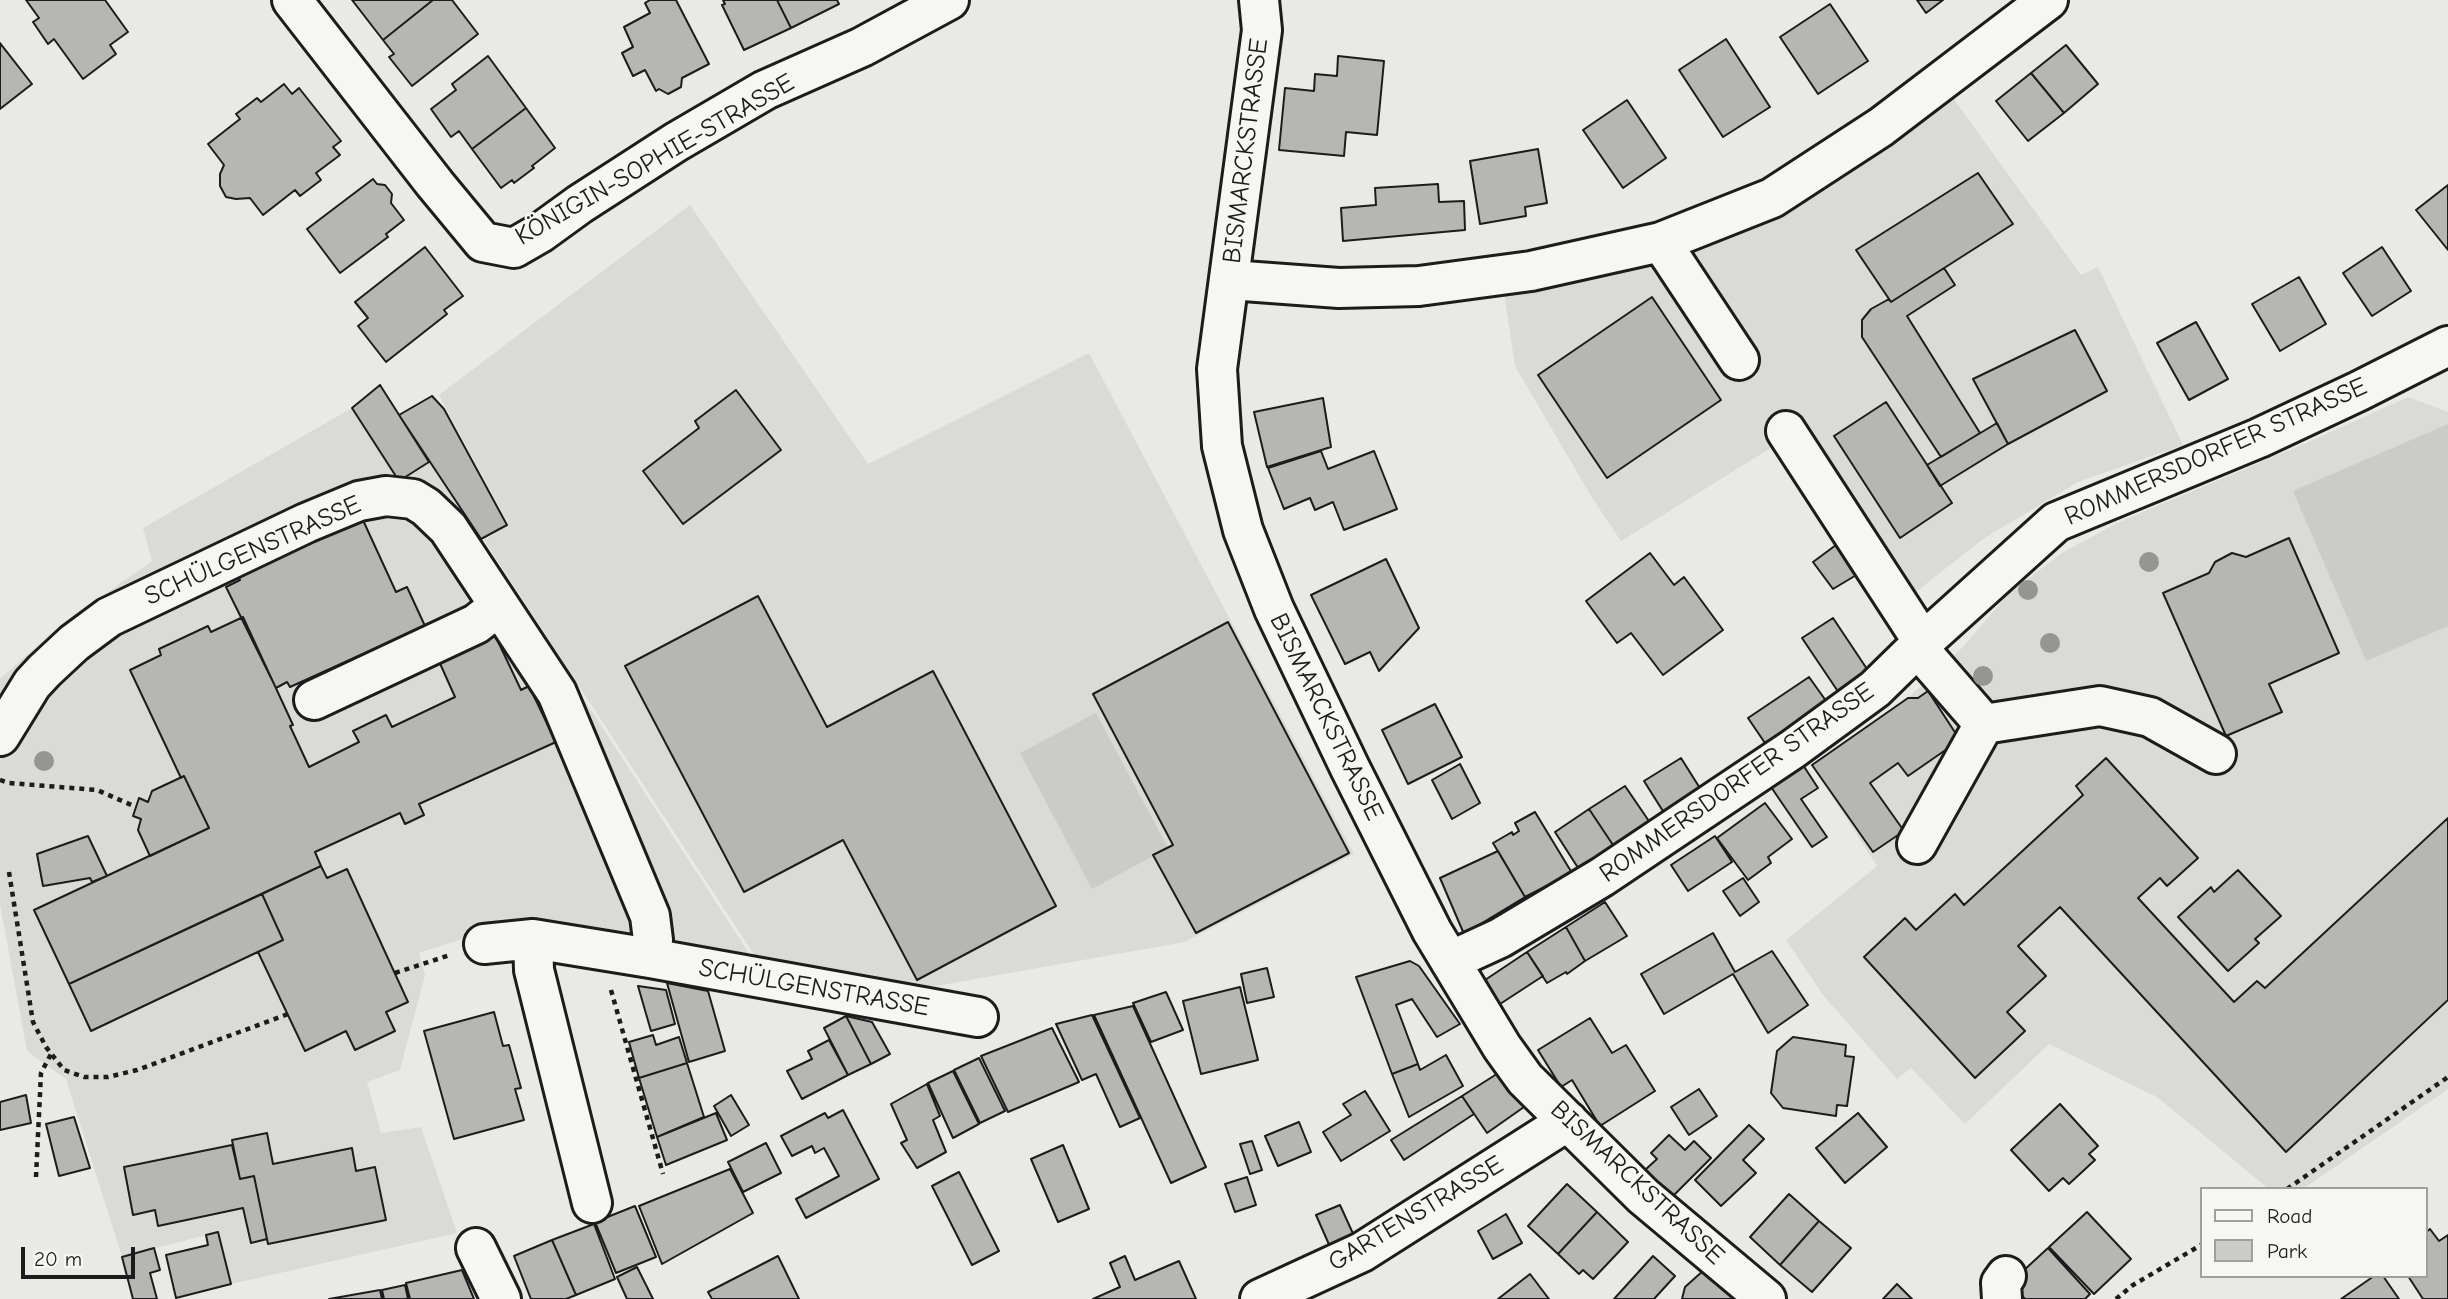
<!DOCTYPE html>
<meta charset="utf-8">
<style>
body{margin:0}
#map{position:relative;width:2448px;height:1299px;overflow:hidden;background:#e9e9e5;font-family:"Comic Neue",sans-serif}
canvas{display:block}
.legend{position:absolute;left:2200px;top:1187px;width:228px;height:91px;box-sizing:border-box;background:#f6f6f2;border:2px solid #9f9f9c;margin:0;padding:9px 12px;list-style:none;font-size:21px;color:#1c1c1c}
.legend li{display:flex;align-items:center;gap:14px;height:35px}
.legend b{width:35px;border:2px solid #9f9f9c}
.scale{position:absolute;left:21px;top:1247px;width:114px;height:32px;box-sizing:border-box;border:4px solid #1c1c1c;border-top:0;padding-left:9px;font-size:21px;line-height:24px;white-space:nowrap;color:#1c1c1c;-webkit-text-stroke:5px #f6f6f2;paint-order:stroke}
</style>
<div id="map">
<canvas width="2448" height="1299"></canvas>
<ul class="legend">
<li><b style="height:9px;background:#f6f6f2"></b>Road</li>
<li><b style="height:19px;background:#cbcbc7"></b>Park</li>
</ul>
<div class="scale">20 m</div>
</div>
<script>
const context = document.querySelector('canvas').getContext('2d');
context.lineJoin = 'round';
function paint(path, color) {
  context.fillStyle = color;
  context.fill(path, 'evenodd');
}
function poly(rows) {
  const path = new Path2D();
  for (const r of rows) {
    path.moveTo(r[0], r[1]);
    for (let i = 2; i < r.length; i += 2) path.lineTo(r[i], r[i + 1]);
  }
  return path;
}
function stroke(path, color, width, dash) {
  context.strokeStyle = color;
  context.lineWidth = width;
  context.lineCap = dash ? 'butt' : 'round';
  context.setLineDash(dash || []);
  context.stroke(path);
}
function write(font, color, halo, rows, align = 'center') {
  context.font = font + ' "Comic Neue",sans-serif';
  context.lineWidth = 5;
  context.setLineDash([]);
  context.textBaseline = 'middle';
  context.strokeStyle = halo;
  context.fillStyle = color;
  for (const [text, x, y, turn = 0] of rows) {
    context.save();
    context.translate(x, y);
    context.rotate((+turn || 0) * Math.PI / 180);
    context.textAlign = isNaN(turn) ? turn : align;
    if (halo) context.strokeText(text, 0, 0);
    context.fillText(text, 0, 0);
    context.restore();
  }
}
paint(poly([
 [1950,94,2081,275,2098,267,2183,445,2078,482,1983,539,1889,613,1779,443,1621,541,1591,496,1515,366,1503,286,1655,256],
 [690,205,868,464,1089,353,1354,854,1185,942,919,989,760,964,484,540,509,525,439,395],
 [380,385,756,964,578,926,501,926,419,953,425,975,400,1070,367,1082,381,1133,421,1127,457,1233,231,1284,218,1232,122,1257,66,1079,27,1051,0,904,0,679,58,627,152,561,143,528,352,408],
 [2408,397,2448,412,2448,1089,2303,1189,2269,1189,2157,1097,2049,1044,1965,1124,1911,1068,1897,1079,1823,995,1786,940,1877,866,1812,765,1908,698,1964,646,2008,594,2062,553,2117,523,2304,444]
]), '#dadad6');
paint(poly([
 [2448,424,2448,626,2366,661,2293,491],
 [1096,713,1168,848,1092,889,1020,753]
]), '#cbcbc7');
const building = poly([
 [26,0,105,0,128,32,110,45,116,54,83,79,54,39,48,44,33,22,39,18,26,0],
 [352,0,433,0,383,40,352,0],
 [433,0,452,0,478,34,412,86,389,57,394,54,383,40,433,0],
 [650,0,676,0,709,64,682,78,681,87,668,94,659,89,656,91,645,70,633,76,622,53,633,47,624,27,650,13,645,3,650,0],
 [723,0,777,0,791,28,744,50,722,5,725,4,723,0],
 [777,0,837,0,839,4,791,28,777,0],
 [1917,0,1943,0,1926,13,1917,0],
 [1830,4,1868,61,1818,94,1780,37,1830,4],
 [1726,39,1770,107,1723,137,1679,70,1726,39],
 [0,43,32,84,0,109,0,43],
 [2066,45,2098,84,2064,113,2031,73,2066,45],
 [488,56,526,108,472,149,459,131,451,137,431,109,456,90,452,84,488,56],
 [1338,56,1384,61,1377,135,1346,132,1344,156,1279,150,1285,88,1314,91,1315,74,1337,76,1338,56],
 [2031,73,2064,113,2028,141,1996,101,2031,73],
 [284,84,292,94,299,88,341,141,333,147,340,155,316,173,321,180,300,196,295,190,263,215,250,198,236,199,226,197,220,186,220,174,224,165,208,144,240,119,236,114,257,98,261,102,284,84],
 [1627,100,1666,158,1623,188,1583,130,1627,100],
 [526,108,555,148,532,166,534,168,514,183,512,180,501,188,472,149,526,108],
 [1538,149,1547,203,1525,207,1526,216,1480,224,1470,161,1538,149],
 [1978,173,2013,224,1891,302,1856,250,1978,173],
 [373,179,377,184,385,185,392,194,391,203,404,220,386,234,388,237,340,273,307,229,373,179],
 [1438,184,1439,202,1464,201,1465,230,1343,241,1341,208,1376,205,1375,188,1438,184],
 [2448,185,2448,250,2416,210,2448,185],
 [425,247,463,296,444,310,447,314,386,362,358,326,368,318,355,302,425,247],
 [2382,247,2411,291,2372,316,2343,273,2382,247],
 [1944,268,1955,285,1907,316,1980,433,1941,457,1862,337,1862,320,1871,309,1889,299,1891,302,1944,268],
 [2299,277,2326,324,2280,351,2252,304,2299,277],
 [1652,297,1721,400,1607,478,1538,375,1652,297],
 [2196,322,2228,379,2189,400,2157,343,2196,322],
 [2075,330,2107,391,2008,444,1973,379,2075,330],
 [380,385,429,462,399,481,352,408,380,385],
 [736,390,781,450,683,524,643,471,699,428,695,421,736,390],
 [432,396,444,409,507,525,481,539,399,415,432,396],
 [1323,398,1331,447,1267,467,1254,412,1323,398],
 [1886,402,1952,503,1900,538,1834,436,1886,402],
 [1997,423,2008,444,1940,486,1927,465,1997,423],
 [1321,451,1328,469,1374,451,1397,509,1344,530,1333,502,1315,510,1310,498,1284,509,1268,468,1321,451],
 [362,518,396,592,407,587,425,626,290,687,287,682,276,688,226,587,240,580,238,576,362,518],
 [2289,538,2339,653,2269,684,2282,712,2226,736,2163,593,2209,573,2215,562,2232,553,2246,557,2289,538],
 [1836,545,1858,574,1833,589,1813,562,1836,545],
 [1650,553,1674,585,1684,577,1723,630,1663,675,1631,633,1617,643,1586,601,1650,553],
 [1386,559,1419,628,1379,671,1370,652,1345,664,1311,595,1386,559],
 [758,596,827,727,933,671,1056,906,917,980,843,840,744,892,625,666,758,596],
 [243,617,293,725,290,726,309,767,359,742,353,731,386,715,392,727,455,697,438,659,494,633,521,690,529,686,556,742,419,804,424,815,405,824,400,813,315,852,321,866,69,984,34,910,209,828,184,776,181,778,130,670,161,655,159,649,208,626,211,632,243,617],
 [1833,618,1869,672,1839,693,1802,638,1833,618],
 [1228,622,1349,853,1196,933,1153,855,1173,845,1093,694,1228,622],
 [1809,677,1829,705,1767,746,1748,718,1809,677],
 [1928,691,1960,740,1908,776,1898,763,1870,783,1904,831,1873,852,1812,765,1908,698,1918,698,1928,691],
 [1435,704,1462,757,1408,784,1382,730,1435,704],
 [1681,758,1703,793,1666,816,1644,781,1681,758],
 [2106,758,2198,858,2167,886,2160,878,2138,898,2234,1002,2257,981,2265,988,2448,818,2448,1000,2286,1152,2060,907,2018,946,2046,976,2007,1012,2025,1031,1975,1078,1864,957,1905,918,1916,930,1955,894,1964,905,2083,795,2076,786,2106,758],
 [1460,764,1480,803,1452,819,1432,780,1460,764],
 [1803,765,1818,788,1801,799,1827,837,1812,847,1771,787,1803,765],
 [184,776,209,828,150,856,138,830,141,819,133,816,139,798,148,802,152,791,184,776],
 [1625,786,1653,827,1617,851,1589,809,1625,786],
 [1765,803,1792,839,1768,857,1771,863,1748,880,1717,838,1765,803],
 [1589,809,1617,851,1582,874,1555,832,1589,809],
 [1535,812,1572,873,1525,897,1493,843,1512,832,1513,835,1519,831,1515,823,1535,812],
 [88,836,107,876,92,882,90,878,43,886,37,854,88,836],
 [1715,836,1732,862,1688,891,1671,865,1715,836],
 [1498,851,1525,897,1464,934,1440,878,1498,851],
 [321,866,327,878,347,869,408,1002,386,1012,395,1031,355,1050,346,1031,305,1051,258,952,283,940,262,894,321,866],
 [2238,870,2281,916,2255,939,2259,943,2228,971,2178,917,2211,887,2214,892,2238,870],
 [1743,878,1759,902,1740,916,1723,891,1743,878],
 [262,894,283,940,91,1031,69,984,262,894],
 [1605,902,1627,936,1585,961,1566,927,1605,902],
 [1566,927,1585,961,1567,974,1566,972,1547,983,1527,952,1566,927],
 [1713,933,1735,972,1772,951,1808,1005,1768,1033,1733,974,1664,1014,1641,974,1713,933],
 [1527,952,1543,976,1497,1006,1482,982,1527,952],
 [1410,961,1419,966,1460,1024,1437,1037,1412,999,1396,1005,1418,1064,1392,1074,1356,977,1410,961],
 [1267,968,1274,997,1247,1003,1241,974,1267,968],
 [667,983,708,991,725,1051,689,1062,667,983],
 [638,986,666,990,675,1024,651,1031,638,986],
 [1240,987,1258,1060,1201,1074,1183,1001,1240,987],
 [1166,992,1183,1030,1151,1042,1133,1003,1166,992],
 [1133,1006,1206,1167,1171,1183,1094,1015,1133,1006],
 [494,1012,503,1046,509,1045,521,1088,515,1089,524,1120,454,1139,424,1031,494,1012],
 [1092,1015,1140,1118,1120,1127,1096,1074,1082,1080,1056,1024,1092,1015],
 [846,1016,872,1022,890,1054,871,1064,846,1016],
 [846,1016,871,1064,848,1075,824,1028,846,1016],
 [1590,1018,1612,1053,1626,1045,1655,1091,1600,1126,1572,1080,1561,1087,1538,1050,1590,1018],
 [1052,1028,1079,1082,1008,1112,981,1056,1052,1028],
 [653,1035,656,1045,679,1037,687,1063,639,1078,629,1042,653,1035],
 [1793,1037,1846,1045,1845,1056,1854,1057,1847,1106,1837,1105,1836,1116,1783,1108,1771,1093,1777,1051,1793,1037],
 [829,1040,848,1075,802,1099,787,1071,812,1059,808,1051,829,1040],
 [1446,1055,1463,1086,1409,1117,1392,1074,1418,1064,1420,1070,1446,1055],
 [979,1058,1005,1111,980,1123,954,1070,979,1058],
 [687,1063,704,1117,657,1137,639,1078,687,1063],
 [953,1071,979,1124,953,1138,928,1083,953,1071],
 [1500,1072,1524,1107,1487,1133,1462,1096,1500,1072],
 [927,1084,940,1116,933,1120,946,1152,917,1168,901,1143,907,1140,891,1104,927,1084],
 [1699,1089,1717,1116,1689,1135,1671,1107,1699,1089],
 [1365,1091,1390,1131,1341,1161,1323,1132,1351,1115,1343,1104,1365,1091],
 [26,1095,31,1123,0,1130,0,1102,26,1095],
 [731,1095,749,1125,731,1136,714,1106,731,1095],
 [1462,1096,1474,1114,1404,1160,1391,1140,1462,1096],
 [2060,1104,2098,1146,2089,1154,2095,1160,2069,1184,2063,1178,2049,1191,2011,1150,2060,1104],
 [843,1110,879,1179,806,1218,796,1199,839,1176,824,1148,815,1153,812,1146,792,1156,781,1136,825,1113,828,1118,843,1110],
 [716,1113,727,1140,666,1165,657,1137,716,1113],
 [1858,1113,1887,1147,1845,1183,1816,1148,1858,1113],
 [74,1117,90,1168,59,1176,46,1124,74,1117],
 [1299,1122,1311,1152,1278,1166,1265,1136,1299,1122],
 [1749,1125,1764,1139,1743,1160,1756,1173,1721,1206,1695,1180,1749,1125],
 [267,1133,273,1164,352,1148,356,1171,375,1167,386,1220,268,1244,254,1176,240,1179,232,1140,267,1133],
 [1669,1135,1685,1150,1694,1141,1711,1158,1672,1197,1645,1170,1657,1159,1651,1153,1669,1135],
 [1252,1141,1262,1170,1250,1174,1240,1144,1252,1141],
 [766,1143,781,1173,743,1192,728,1162,766,1143],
 [232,1145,240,1179,254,1176,267,1239,251,1243,243,1208,158,1226,155,1210,133,1215,124,1167,232,1145],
 [1063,1145,1089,1209,1058,1222,1031,1159,1063,1145],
 [730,1169,753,1213,662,1264,639,1206,730,1169],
 [959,1172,999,1251,972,1265,932,1186,959,1172],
 [1247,1177,1256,1205,1235,1212,1225,1184,1247,1177],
 [1567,1184,1597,1212,1558,1254,1528,1226,1567,1184],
 [1789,1194,1819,1221,1780,1265,1750,1237,1789,1194],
 [1340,1205,1355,1238,1331,1249,1316,1215,1340,1205],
 [635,1206,656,1257,616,1273,595,1222,635,1206],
 [1597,1212,1628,1242,1593,1279,1583,1270,1579,1274,1558,1254,1597,1212],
 [2087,1212,2131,1259,2094,1294,2049,1247,2087,1212],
 [1506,1214,1522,1243,1493,1259,1478,1231,1506,1214],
 [1819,1221,1851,1248,1812,1292,1780,1265,1819,1221],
 [594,1224,615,1279,576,1295,552,1240,594,1224],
 [2430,1229,2439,1241,2448,1235,2448,1299,2423,1299,2408,1276,2425,1276,2425,1233,2430,1229],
 [218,1232,231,1284,176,1298,166,1255,208,1245,206,1235,218,1232],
 [552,1240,576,1295,566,1299,531,1299,514,1256,552,1240],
 [154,1248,160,1270,150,1273,157,1299,133,1299,122,1257,154,1248],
 [2048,1248,2090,1294,2085,1299,2025,1299,2010,1283,2048,1248],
 [778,1256,799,1299,712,1299,708,1292,778,1256],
 [1125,1256,1135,1280,1179,1261,1196,1299,1093,1299,1120,1287,1110,1263,1125,1256],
 [1653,1256,1675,1276,1654,1299,1614,1299,1653,1256],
 [637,1267,653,1299,627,1299,617,1277,637,1267],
 [462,1270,474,1299,410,1299,406,1283,462,1270],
 [1704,1270,1735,1299,1682,1299,1685,1287,1704,1270],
 [1530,1274,1549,1299,1498,1299,1530,1274],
 [2374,1276,2383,1276,2399,1299,2341,1299,2374,1276],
 [1897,1284,1912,1299,1883,1299,1897,1284],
 [405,1285,408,1299,384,1299,382,1290,405,1285],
 [380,1290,382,1299,329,1299,380,1290]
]);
paint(building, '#b6b6b3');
stroke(building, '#1c1c1c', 2);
const minor = poly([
 [292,0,435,184,483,242,514,248,540,233,580,204,676,142,765,90,862,47,949,0],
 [1259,0,1262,30,1217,369,1222,446,1243,530,1274,609,1350,768,1432,931,1502,1047,1525,1079,1643,1196,1766,1299],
 [1661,242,1739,360],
 [1230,280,1339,288,1419,286,1531,271,1661,242,1772,198,1881,127,2048,0],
 [1786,431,1923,642],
 [1918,648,1984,724,2100,706,2150,717,2216,754],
 [314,700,476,624,499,606],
 [0,736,32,684,44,671,74,643,109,617,306,523,359,501,386,496,413,499,426,507,448,528,557,693,650,916,653,940,650,958],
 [1917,844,1984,724],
 [533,939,534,970,592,1203],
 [484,944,533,939,650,958,978,1017],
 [1450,961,1500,938,1602,877,1793,749,1875,689,1923,642,2056,522,2259,438,2359,391,2448,346],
 [476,1248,501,1299],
 [1260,1299,1362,1252,1568,1121],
 [2002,1299,2001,1283,2006,1276]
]);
stroke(minor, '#1c1c1c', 44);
stroke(poly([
 [0,780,9,783,97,790,136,807],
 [9,872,33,1022,46,1047,64,1070,84,1077,108,1077,137,1070,288,1014],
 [395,973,450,955],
 [611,990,663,1174],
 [36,1177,41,1073,51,1054],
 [2287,1189,2448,1077],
 [2116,1299,2133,1285,2201,1245]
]), '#1c1c1c', 4.5, [5, 5]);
stroke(minor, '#f6f6f2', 38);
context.fillStyle = '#959592';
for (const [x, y] of [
 [2149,562],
 [2028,590],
 [2050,643],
 [1983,676],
 [44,761]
]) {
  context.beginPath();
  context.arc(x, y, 10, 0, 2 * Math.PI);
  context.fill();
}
write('26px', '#1c1c1c', '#f6f6f2', [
 ["BISMARCKSTRASSE",1246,151,-83],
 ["KÖNIGIN-SOPHIE-STRASSE",655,160,-30],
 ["ROMMERSDORFER STRASSE",2216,452,-24],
 ["SCHÜLGENSTRASSE",253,551,-24],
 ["BISMARCKSTRASSE",1326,717,64],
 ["ROMMERSDORFER STRASSE",1737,783,-35],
 ["SCHÜLGENSTRASSE",814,988,10],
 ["BISMARCKSTRASSE",1637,1183,43],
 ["GARTENSTRASSE",1416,1214,-31]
]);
</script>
